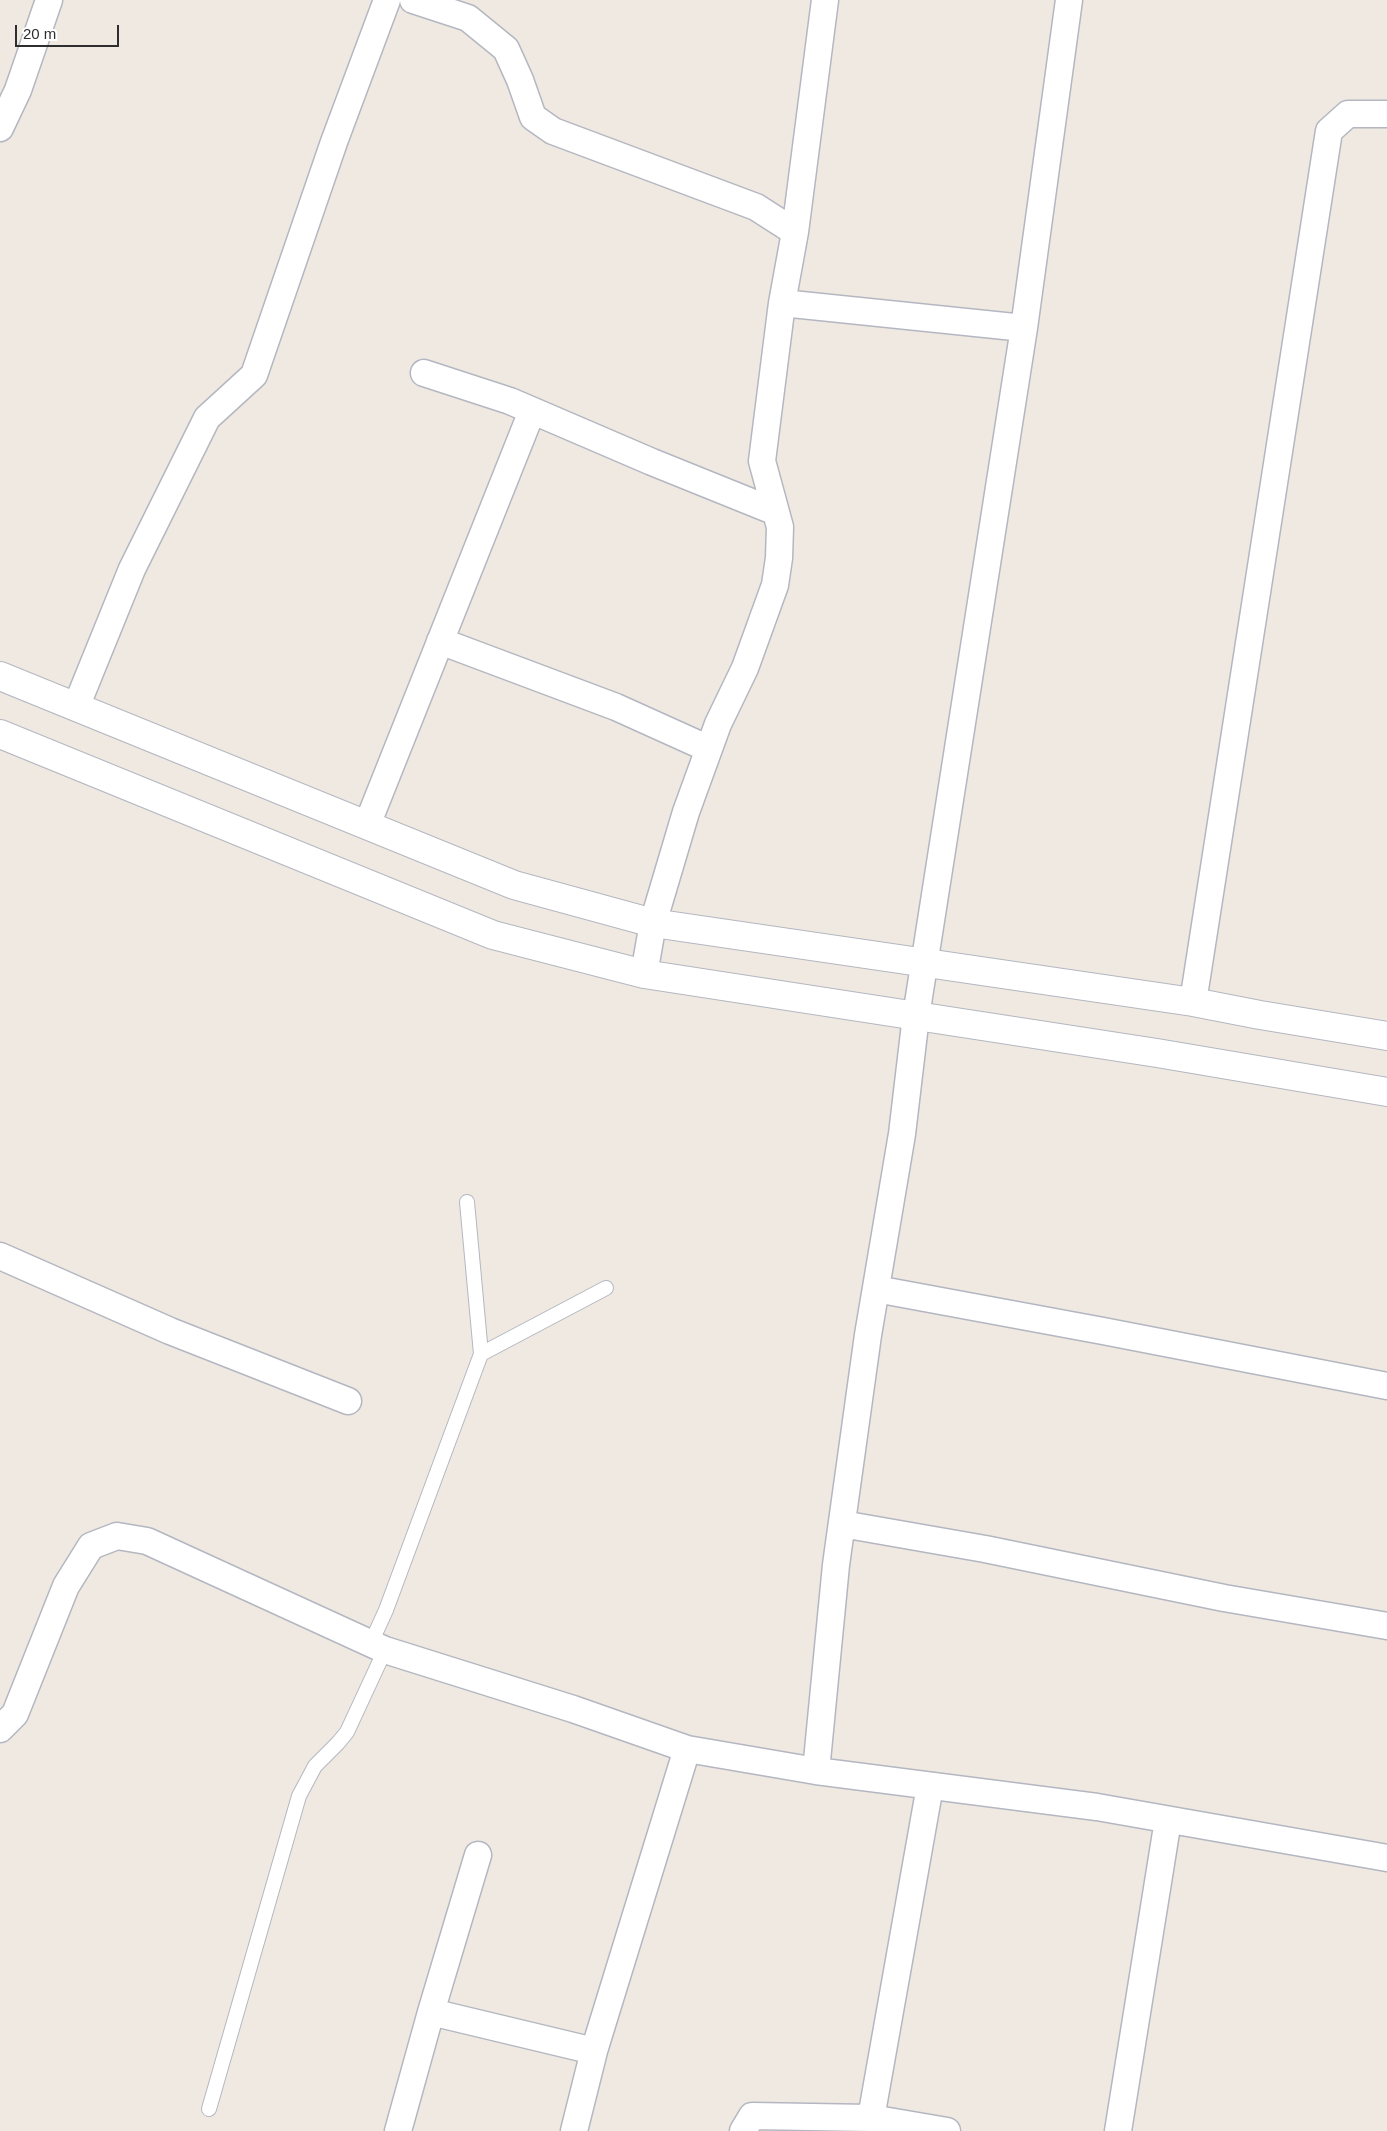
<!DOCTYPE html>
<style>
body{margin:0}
#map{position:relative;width:1387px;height:2131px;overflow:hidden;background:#efe9e1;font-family:Arial,sans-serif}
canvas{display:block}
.scale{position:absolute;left:15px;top:25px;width:104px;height:22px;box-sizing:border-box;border:2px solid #2e2e2e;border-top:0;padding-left:6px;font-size:15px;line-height:18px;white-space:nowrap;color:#2e2e2e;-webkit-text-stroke:4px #fff;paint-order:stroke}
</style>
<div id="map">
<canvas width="1387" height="2131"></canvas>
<div class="scale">20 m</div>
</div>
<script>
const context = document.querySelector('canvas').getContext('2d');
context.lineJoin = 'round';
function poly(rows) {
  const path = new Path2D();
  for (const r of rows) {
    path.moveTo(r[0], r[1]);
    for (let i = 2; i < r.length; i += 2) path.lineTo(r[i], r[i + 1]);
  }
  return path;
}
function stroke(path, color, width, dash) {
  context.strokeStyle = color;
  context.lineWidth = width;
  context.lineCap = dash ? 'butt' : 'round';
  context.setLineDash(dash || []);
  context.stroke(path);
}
const lane = poly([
 [467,1202,481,1354,606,1288],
 [371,1643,386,1610,481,1354],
 [209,2109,299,1796,315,1766,338,1743,347,1732,385,1650]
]);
const street = poly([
 [413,0,468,18,506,49,520,80,533,117,553,131,756,207,795,232],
 [0,128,18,90,49,0],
 [782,303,1024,328],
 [424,373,510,401,652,462,776,512],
 [440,641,616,707,709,749],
 [76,707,132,569,207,418,254,375,334,142,387,0],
 [367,825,532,411],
 [644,974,653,923,686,812,718,724,745,668,775,585,779,558,780,527,762,461,782,303,795,232,825,0],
 [1193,1002,1329,131,1348,114,1387,114],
 [0,1256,170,1331,348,1401],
 [876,1289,1103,1331,1387,1386],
 [842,1524,985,1549,1224,1598,1387,1626],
 [0,1729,15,1714,66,1586,91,1546,117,1536,147,1541,385,1650,573,1709,687,1749,816,1771,1097,1807,1387,1858],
 [816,1771,836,1565,868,1335,902,1134,916,1016,1024,328,1069,0],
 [431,2012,594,2051],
 [871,2118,930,1786],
 [398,2131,431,2012,478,1855],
 [574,2131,594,2051,687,1749],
 [743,2131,752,2116,871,2118,947,2131],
 [1118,2131,1168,1820]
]);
const secondary = poly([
 [0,676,514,885,653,923,1193,1002,1260,1015,1387,1036],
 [0,734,493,935,644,974,1157,1053,1387,1092]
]);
stroke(lane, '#b4b7c1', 16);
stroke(street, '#b4b7c1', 29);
stroke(secondary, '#b4b7c1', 30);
stroke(lane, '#fff', 14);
stroke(street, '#fff', 26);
stroke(secondary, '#fff', 28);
</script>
